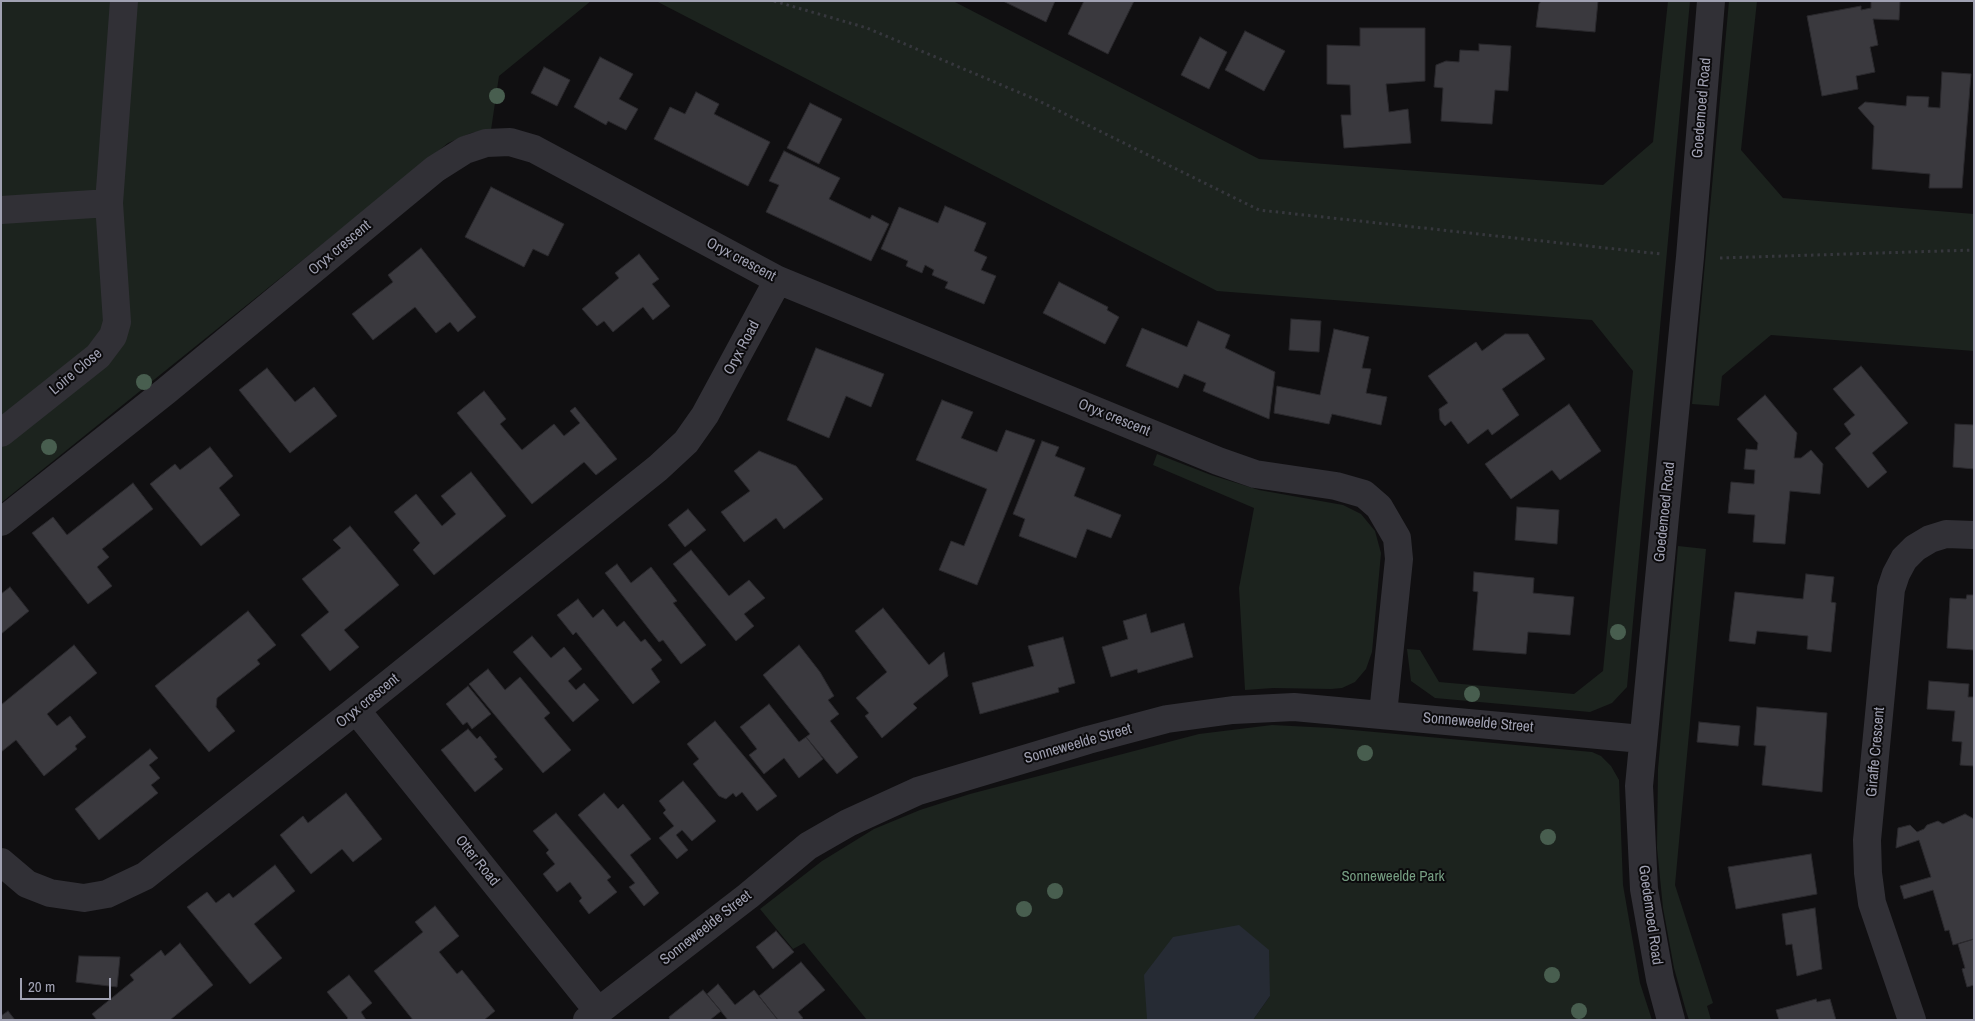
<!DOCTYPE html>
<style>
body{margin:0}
#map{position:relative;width:1975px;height:1021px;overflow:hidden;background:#100f11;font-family:"Archivo Narrow",sans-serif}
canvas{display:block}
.frame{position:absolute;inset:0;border:2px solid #a0a1b2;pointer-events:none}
.scale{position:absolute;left:20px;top:978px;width:91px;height:22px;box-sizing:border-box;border:2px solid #a0a1b2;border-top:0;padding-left:6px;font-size:15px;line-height:18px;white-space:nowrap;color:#a0a1b2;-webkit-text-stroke:4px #0b0a0c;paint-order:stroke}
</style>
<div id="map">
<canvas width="1975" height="1021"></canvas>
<div class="frame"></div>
<div class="scale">20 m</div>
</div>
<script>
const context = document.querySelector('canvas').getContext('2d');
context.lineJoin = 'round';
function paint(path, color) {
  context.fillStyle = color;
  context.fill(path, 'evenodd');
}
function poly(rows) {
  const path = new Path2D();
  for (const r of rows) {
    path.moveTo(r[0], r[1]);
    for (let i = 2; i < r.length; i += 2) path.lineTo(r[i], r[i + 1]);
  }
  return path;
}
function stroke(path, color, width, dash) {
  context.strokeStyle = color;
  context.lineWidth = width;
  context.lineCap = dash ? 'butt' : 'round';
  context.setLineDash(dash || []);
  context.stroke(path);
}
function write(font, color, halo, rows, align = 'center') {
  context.font = font + ' "Archivo Narrow",sans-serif';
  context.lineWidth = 4;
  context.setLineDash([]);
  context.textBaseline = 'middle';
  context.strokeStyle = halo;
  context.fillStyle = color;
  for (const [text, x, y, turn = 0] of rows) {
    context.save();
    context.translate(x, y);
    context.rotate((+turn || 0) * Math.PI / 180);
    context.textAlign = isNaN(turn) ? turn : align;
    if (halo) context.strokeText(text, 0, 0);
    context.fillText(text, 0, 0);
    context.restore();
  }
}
paint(poly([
 [1,1,591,1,499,76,491,130,471,133,448,143,1,503],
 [656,1,953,1,1259,159,1603,185,1653,142,1668,1,1690,1,1627,687,1612,703,1590,712,1435,698,1411,681,1407,649,1420,650,1439,682,1574,694,1603,671,1633,371,1592,320,1217,291],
 [1729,1,1757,1,1741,150,1783,198,1974,214,1974,351,1771,335,1722,376,1719,406,1692,404],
 [1157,454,1211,475,1259,490,1343,505,1361,514,1375,531,1381,553,1372,652,1366,669,1355,682,1342,688,1331,689,1273,688,1245,690,1239,588,1254,508,1153,465],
 [1678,546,1706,549,1675,885,1713,1003,1707,1006,1711,1020,1689,1020,1686,1011,1674,968,1663,908,1657,848,1658,769],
 [1272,725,1331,728,1592,752,1601,756,1611,766,1619,780,1623,885,1640,983,1652,1020,1253,1020,1270,996,1148,1020,867,1020,804,943,793,949,760,909,822,861,874,829,920,810,970,794,1199,734]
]), '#1c231e');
paint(poly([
 [1239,925,1269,950,1270,996,1253,1020,1147,1019,1144,975,1173,937]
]), '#262b34');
const building = poly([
 [1003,1,1055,1,1046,22,1003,1],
 [1084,1,1134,1,1108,54,1068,34,1084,1],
 [1541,1,1598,1,1595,32,1536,27,1539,4,1541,1],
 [1871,1,1900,1,1899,20,1873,19,1878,45,1870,47,1875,72,1856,76,1858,89,1822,96,1807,16,1861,6,1861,10,1871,8,1871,1],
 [1360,28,1425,28,1425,81,1386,84,1389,112,1408,109,1411,143,1344,148,1341,115,1351,115,1350,85,1327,84,1327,45,1360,46,1360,28],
 [1245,31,1285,51,1264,91,1225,70,1245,31],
 [1200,37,1227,52,1209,89,1181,75,1200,37],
 [1479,44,1511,46,1508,91,1495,90,1492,124,1441,121,1443,88,1434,87,1436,65,1446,61,1459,62,1460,50,1479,51,1479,44],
 [600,57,633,74,619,99,638,109,626,130,608,121,606,125,574,107,600,57],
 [544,67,570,80,557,106,531,93,544,67],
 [1942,72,1971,74,1962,188,1929,188,1930,174,1872,169,1874,126,1858,108,1865,102,1906,106,1907,96,1929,97,1928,107,1940,108,1942,72],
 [696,92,719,104,714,114,770,142,748,186,654,139,670,107,685,114,696,92],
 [810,103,842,119,819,164,787,148,810,103],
 [784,151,840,178,829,199,870,219,872,215,889,224,871,261,766,212,779,185,769,181,784,151],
 [491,187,564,224,548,256,533,249,524,267,465,237,491,187],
 [945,206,986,223,974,251,987,257,981,270,996,276,984,304,945,288,948,282,932,275,934,270,925,265,922,273,906,266,908,261,881,249,899,207,938,223,945,206],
 [421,248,476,317,458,332,450,322,436,333,415,307,373,340,352,314,393,282,388,275,421,248],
 [639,254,659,279,652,284,670,306,653,320,643,307,613,332,604,321,597,326,582,309,619,278,615,273,639,254],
 [1059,282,1108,307,1107,310,1119,317,1105,344,1043,313,1059,282],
 [1291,319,1321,321,1319,352,1289,350,1291,319],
 [1198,321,1230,335,1225,348,1275,372,1269,419,1203,391,1206,383,1184,374,1178,388,1126,366,1142,328,1187,347,1198,321],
 [1334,329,1369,337,1362,368,1371,369,1366,393,1387,397,1381,425,1332,414,1329,424,1274,413,1277,386,1320,395,1334,329],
 [1505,334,1528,334,1545,359,1502,389,1519,415,1492,435,1488,429,1468,444,1451,421,1445,426,1440,420,1439,409,1448,403,1428,376,1476,342,1482,351,1505,334],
 [816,348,884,374,871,407,846,396,829,438,787,420,816,348],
 [1861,366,1908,423,1872,453,1887,472,1868,488,1835,448,1851,434,1844,424,1855,415,1833,389,1861,366],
 [267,368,295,402,314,387,337,416,290,453,239,390,267,368],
 [484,391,506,419,500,424,522,450,554,424,564,436,580,423,570,411,575,407,617,459,596,475,584,462,532,504,457,413,484,391],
 [1765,395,1797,433,1794,458,1801,458,1811,450,1823,464,1820,494,1790,491,1785,544,1753,542,1755,515,1728,513,1731,482,1754,484,1755,470,1744,469,1746,449,1757,450,1758,443,1737,419,1765,395],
 [942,400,973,412,961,438,997,452,1006,430,1035,440,977,585,939,570,951,541,964,546,987,489,916,460,942,400],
 [1569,404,1601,451,1560,480,1552,470,1511,499,1485,464,1569,404],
 [1955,424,1974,425,1974,476,1974,469,1953,467,1955,424],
 [1042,441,1059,447,1055,456,1085,468,1074,496,1121,515,1111,538,1087,529,1076,558,1019,536,1025,519,1013,514,1042,441],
 [210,447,233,476,219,488,240,515,201,546,150,484,175,464,180,470,210,447],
 [759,451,796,466,823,499,784,529,776,518,744,542,721,512,750,491,734,471,759,451],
 [471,472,506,516,434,575,413,550,420,543,394,512,416,494,442,526,456,514,441,496,471,472],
 [133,483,153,509,102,549,109,557,97,567,112,586,88,604,32,533,53,517,67,535,133,483],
 [1517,507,1559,510,1557,544,1515,540,1517,507],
 [688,509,706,530,685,547,668,525,688,509],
 [350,526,399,585,344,630,359,647,330,671,301,635,329,612,302,579,341,548,333,540,350,526],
 [691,550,729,596,749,580,765,598,744,614,754,626,736,641,673,564,691,550],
 [617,564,631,583,651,567,677,601,673,603,706,645,681,664,663,640,659,642,605,573,617,564],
 [1474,572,1534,578,1533,593,1574,597,1570,635,1528,632,1526,654,1473,650,1478,592,1473,591,1474,572],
 [1806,574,1834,577,1831,602,1836,603,1831,652,1807,649,1808,636,1757,631,1755,644,1729,641,1735,592,1803,599,1806,574],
 [10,587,29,611,1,634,1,594,10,587],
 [1967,595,1974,595,1974,650,1947,648,1950,598,1966,599,1967,595],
 [578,599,593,618,603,609,617,627,624,621,641,642,645,639,662,660,651,669,660,682,633,704,576,632,573,635,557,615,578,599],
 [883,608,929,665,944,652,948,676,913,704,917,708,882,738,865,716,869,713,856,698,887,672,855,631,883,608],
 [248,611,276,645,257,660,260,664,217,698,216,707,235,731,209,752,155,686,248,611],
 [1146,614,1151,633,1184,623,1193,657,1138,673,1137,669,1111,677,1102,647,1128,639,1123,621,1146,614],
 [532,636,551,658,564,647,582,669,568,681,576,690,584,683,599,700,573,722,513,652,532,636],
 [1063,637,1075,683,1058,688,1059,692,980,714,972,683,1034,666,1028,646,1063,637],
 [74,645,97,673,47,714,57,726,70,716,86,737,75,746,77,749,44,776,16,740,1,752,1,705,74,645],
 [799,645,820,672,834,696,828,700,839,714,830,721,858,757,837,774,806,737,810,734,763,675,799,645],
 [488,669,505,690,520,677,550,713,544,718,571,750,543,773,469,684,488,669],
 [1929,681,1969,684,1968,697,1974,697,1974,766,1960,765,1962,742,1952,741,1955,711,1927,709,1929,681],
 [468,686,491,714,472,729,467,722,463,725,446,704,468,686],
 [769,704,799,742,806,737,823,759,799,778,784,758,764,774,749,755,757,749,740,727,769,704],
 [1757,707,1827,713,1822,792,1762,785,1766,746,1754,745,1757,707],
 [715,721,777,796,757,811,742,792,736,797,733,793,726,799,719,796,693,764,699,759,687,744,715,721],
 [1699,722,1740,726,1738,746,1697,742,1699,722],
 [468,729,477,739,480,736,497,757,494,759,503,769,475,792,441,750,468,729],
 [150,749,158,758,149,765,160,778,151,785,158,793,99,840,75,809,150,749],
 [683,781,716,821,692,841,682,830,676,835,688,850,677,859,659,838,674,826,663,813,666,810,659,801,683,781],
 [346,793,382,839,353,862,342,849,311,874,280,835,303,816,308,823,346,793],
 [604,793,618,809,623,804,651,839,630,855,659,893,644,906,629,887,635,883,578,815,604,793],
 [556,813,611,877,607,880,617,892,589,914,579,901,582,898,570,882,557,892,543,874,555,864,546,853,549,850,533,831,556,813],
 [1965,814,1974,819,1974,939,1953,945,1949,930,1945,931,1933,890,1904,899,1900,886,1931,877,1919,840,1896,848,1898,828,1910,825,1917,832,1924,829,1927,825,1938,821,1943,824,1965,814],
 [1811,854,1817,894,1736,909,1728,867,1811,854],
 [275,865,295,891,254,924,282,958,250,984,187,907,207,892,216,903,229,893,233,898,275,865],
 [435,906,459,936,439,952,457,974,462,970,495,1011,484,1020,413,1020,374,971,423,932,415,922,435,906],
 [1815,908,1822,969,1797,976,1792,944,1786,945,1782,914,1815,908],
 [776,931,794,952,773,969,756,947,776,931],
 [1974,939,1974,985,1967,987,1962,969,1965,968,1958,944,1974,939],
 [180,943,213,985,170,1020,97,1020,92,1014,134,980,130,975,161,950,165,956,180,943],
 [79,956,120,957,117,987,76,982,79,956],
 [801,962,825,990,798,1012,803,1018,800,1020,778,1020,759,996,801,962],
 [349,975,372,1003,361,1012,366,1020,346,1020,348,1018,327,992,349,975],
 [718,984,735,1005,754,990,778,1020,728,1020,707,994,718,984],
 [703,990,721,1011,710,1020,670,1020,669,1017,703,990],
 [1816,999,1817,1002,1830,999,1836,1020,1779,1020,1776,1010,1816,999],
 [8,1011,15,1020,1,1020,1,1016,8,1011]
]);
paint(building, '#3a393e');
stroke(building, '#2a292d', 1);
stroke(poly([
 [774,1,867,28,1037,100,1259,210,1661,254],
 [1720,258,1974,250]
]), '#36373d', 3, [2.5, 4]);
stroke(poly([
 [1,210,109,203],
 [1,433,98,356,113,336,117,322,109,203,124,1],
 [1,522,166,391,435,169,465,150,486,143,510,142,534,149,778,280,1218,461,1255,474,1336,486,1364,494,1379,507,1397,538,1399,559,1383,714],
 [356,710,598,1011],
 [1,862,27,884,50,893,84,898,107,894,145,876,356,710,658,468,686,442,705,415,778,280],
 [587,1020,748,896,808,846,848,823,918,791,1088,740,1167,719,1233,710,1294,707,1642,739],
 [1671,1020,1660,979,1644,889,1639,786,1690,257,1711,1],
 [1912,1020,1872,903,1868,873,1867,840,1891,589,1896,574,1904,559,1915,548,1930,539,1946,534,1974,535]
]), '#313036', 28);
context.fillStyle = '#485e4f';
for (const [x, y] of [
 [497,96],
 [144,382],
 [49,447],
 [1618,632],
 [1472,694],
 [1365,753],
 [1548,837],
 [1055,891],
 [1024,909],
 [1552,975],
 [1579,1011]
]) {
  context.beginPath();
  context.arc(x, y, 8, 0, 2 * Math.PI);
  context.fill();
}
write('15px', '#a0a1b2', '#0b0a0c', [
 ["Goedemoed Road",1702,108,-85],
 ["Oryx crescent",340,248,-40],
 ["Oryx crescent",741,260,28],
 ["Oryx Road",742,348,-62],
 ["Loire Close",76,372,-40],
 ["Oryx crescent",1114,418,22],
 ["Goedemoed Road",1665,512,-84],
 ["Oryx crescent",368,701,-39],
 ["Sonneweelde Street",1478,723,5],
 ["Sonneweelde Street",1078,744,-16],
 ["Giraffe Crescent",1876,752,-85],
 ["Otter Road",477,861,51],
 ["Goedemoed Road",1650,915,82],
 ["Sonneweelde Street",706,928,-38]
]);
write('15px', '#769e82', '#0b0a0c', [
 ["Sonneweelde Park",1393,877]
]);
</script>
